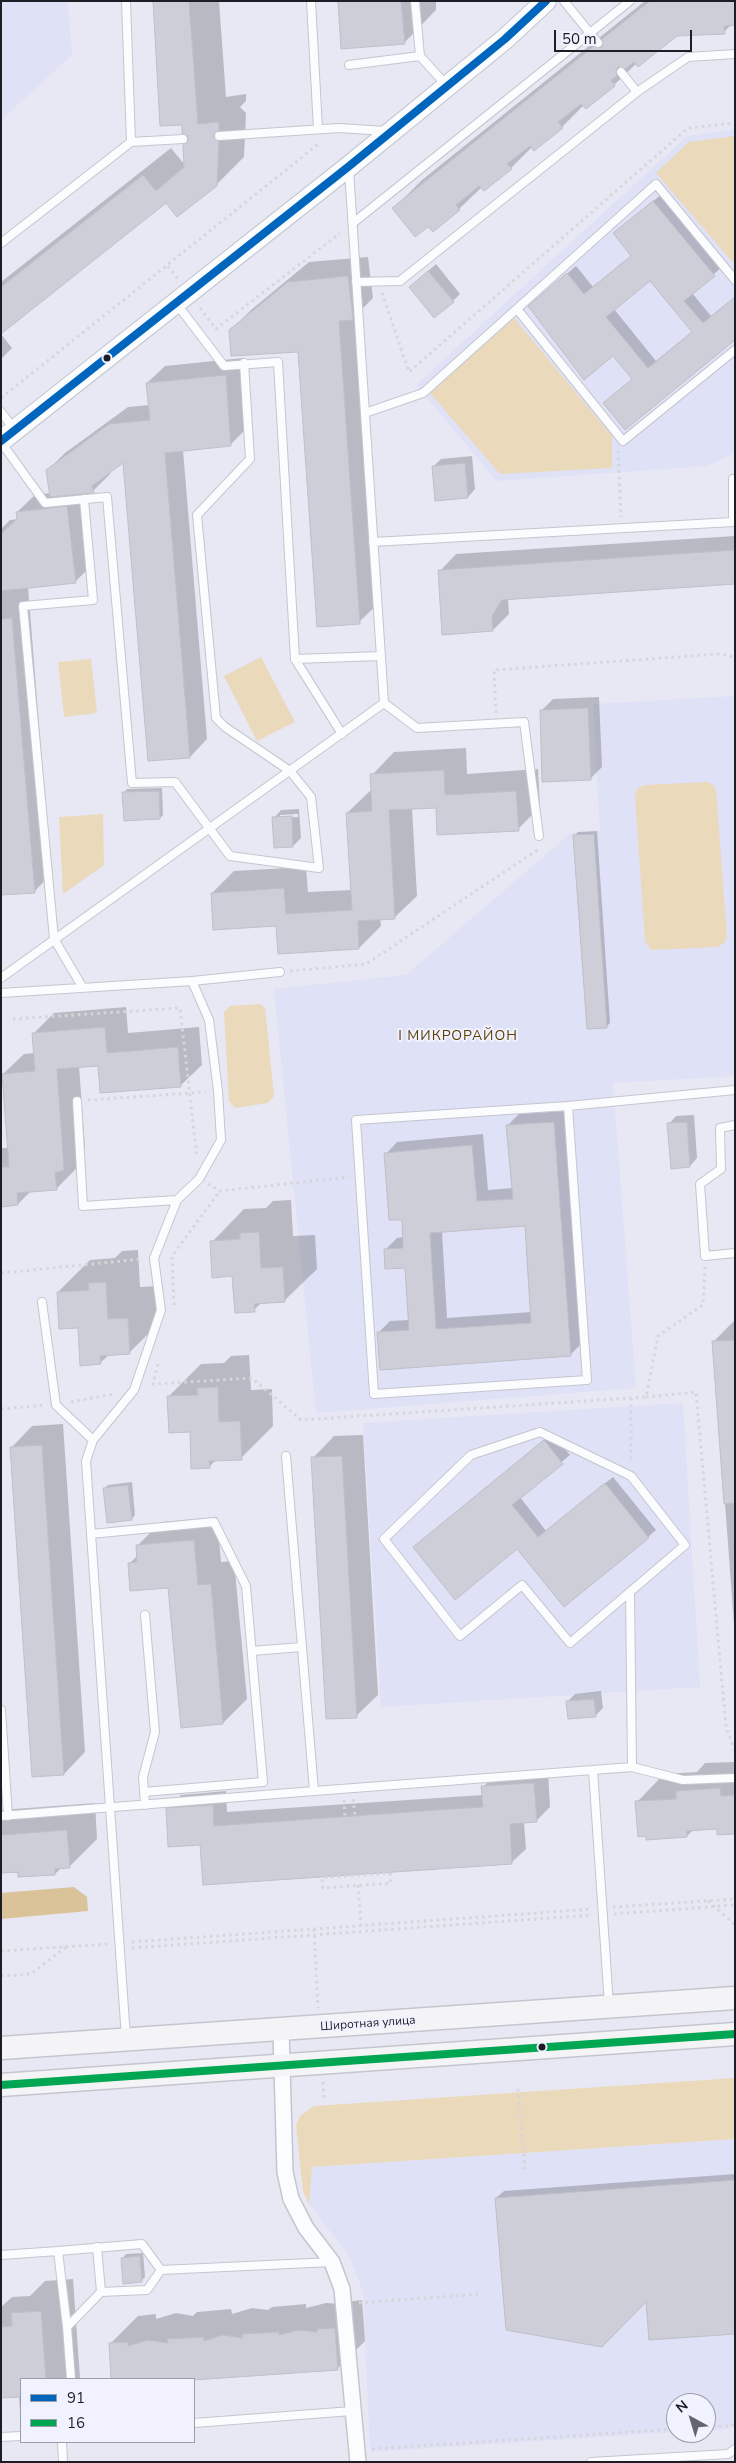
<!DOCTYPE html>
<meta charset="utf-8">
<style>
body{margin:0}
#map{position:relative;width:736px;height:2463px;overflow:hidden;background:#e7e8f4;font-family:"Nunito Sans",sans-serif}
canvas{display:block}
.frame{position:absolute;inset:0;border:2px solid #1d1d25;pointer-events:none}
.legend{position:absolute;left:20px;top:2378px;width:175px;height:65px;box-sizing:border-box;background:#f1f2ff;border:1px solid #9c9da8;margin:0;padding:6px 9px;list-style:none;font-size:15px;color:#1d1d25}
.legend li{display:flex;align-items:center;gap:10px;height:25px}
.legend b{width:25px;border:1px solid #9c9da8}
.north{position:absolute;left:666px;top:2393px;width:50px;height:50px;box-sizing:border-box;background:#f1f2ff;border:1px solid #9c9da8;border-radius:50%;rotate:321deg;font-size:14px;font-weight:700;line-height:20px;text-align:center;color:#1d1d25}
.north::after{content:'';display:block;margin:auto;width:18px;height:22px;background:#64646d;clip-path:polygon(50% 0,100% 100%,50% 72%,0 100%)}
.scale{position:absolute;left:554px;top:30px;width:138px;height:22px;box-sizing:border-box;border:2px solid #1d1d25;border-top:0;padding-left:6px;font-size:15px;line-height:18px;white-space:nowrap;color:#1d1d25;-webkit-text-stroke:4px #f1f2ff;paint-order:stroke}
</style>
<div id="map">
<canvas width="736" height="2463"></canvas>
<div class="frame"></div>
<ul class="legend">
<li><b style="height:6px;background:#0065bd"></b>91</li>
<li><b style="height:6px;background:#00a651"></b>16</li>
</ul>
<div class="north">N</div>
<div class="scale">50 m</div>
</div>
<script>
const context = document.querySelector('canvas').getContext('2d');
context.lineJoin = 'round';
function paint(path, color) {
  context.fillStyle = color;
  context.fill(path, 'evenodd');
}
function poly(rows) {
  const path = new Path2D();
  for (const r of rows) {
    path.moveTo(r[0], r[1]);
    for (let i = 2; i < r.length; i += 2) path.lineTo(r[i], r[i + 1]);
  }
  return path;
}
function stroke(path, color, width, dash) {
  context.strokeStyle = color;
  context.lineWidth = width;
  context.lineCap = dash ? 'butt' : 'round';
  context.setLineDash(dash || []);
  context.stroke(path);
}
function write(font, color, halo, rows, align = 'center') {
  context.font = font + ' "Nunito Sans",sans-serif';
  context.lineWidth = 4;
  context.setLineDash([]);
  context.textBaseline = 'middle';
  context.strokeStyle = halo;
  context.fillStyle = color;
  for (const [text, x, y, turn = 0] of rows) {
    context.save();
    context.translate(x, y);
    context.rotate((+turn || 0) * Math.PI / 180);
    context.textAlign = isNaN(turn) ? turn : align;
    if (halo) context.strokeText(text, 0, 0);
    context.fillText(text, 0, 0);
    context.restore();
  }
}
paint(poly([
 [1,1,68,1,72,55,1,120],
 [735,129,735,453,707,466,497,481,416,385,687,136],
 [735,696,735,1076,613,1083,636,1388,316,1413,274,989,406,975,571,833,600,831,593,704],
 [683,1403,700,1687,381,1707,363,1423],
 [735,2139,735,2428,706,2431,706,2403,676,2403,676,2432,370,2452,363,2291,349,2256,309,2204,311,2167]
]), '#dfe1f6');
paint(poly([
 [735,136,735,265,656,173,689,142],
 [514,318,612,436,612,468,500,474,430,393],
 [261,657,295,722,257,741,224,676],
 [91,659,97,713,64,717,58,662],
 [706,782,712,784,716,789,727,937,724,943,717,947,651,950,645,941,635,796,637,789,644,785],
 [103,814,104,865,63,894,59,817],
 [260,1004,265,1008,274,1096,268,1103,235,1108,229,1101,224,1012,230,1006],
 [735,2078,735,2139,312,2167,309,2204,303,2192,296,2125,301,2115,314,2106]
]), '#ebd9bc');
paint(poly([
 [74,1887,87,1897,88,1911,1,1919,1,1893]
]), '#dbc399');
paint(poly([
 [154,1,219,1,226,97,246,94,246,101,240,107,246,113,244,157,216,185,166,202,1,333,1,282,171,148,185,165,190,139,183,124],
 [339,1,436,1,436,10,404,43],
 [645,1,735,1,732,24,724,32,676,35,637,63,614,85,586,108,584,105,562,127,532,147,511,168,482,187,459,209,429,225,394,208,422,180],
 [662,194,722,267,692,293,711,316,735,297,735,338,605,403,633,379,613,355,538,299,576,266,593,287,632,255,622,226],
 [651,279,693,331,656,361,614,309],
 [368,257,373,298,360,311,380,602,359,622,299,351,230,331,251,310,309,262],
 [436,264,460,294,453,301,410,287],
 [1,334,12,348,1,359],
 [243,358,247,428,230,445,183,450,207,739,190,757,124,460,110,471,110,474,93,491,84,492,92,565,75,582,28,587,51,874,34,892,1,894,1,529,10,520,18,519,17,512,35,495,50,493,47,471,65,453,128,407,150,405,147,383,165,366],
 [472,456,475,489,468,497,433,467,441,459],
 [735,536,735,583,508,598,509,614,493,630,440,571,456,554],
 [599,697,602,767,590,779,541,711,553,699],
 [466,748,467,774,538,769,540,807,518,829,437,806,412,808,417,896,394,918,380,919,381,926,359,948,278,925,212,893,234,871,306,867,308,892,352,890,347,813,370,791,372,791,372,775,394,752],
 [162,788,163,815,160,818,124,793,127,789],
 [299,809,301,838,293,846,274,818,281,810],
 [298,814,298,817,280,818,280,815],
 [597,831,610,1023,607,1026,574,836,578,832],
 [126,1007,128,1033,199,1027,202,1065,181,1085,99,1065,79,1066,85,1148,76,1156,77,1168,56,1189,31,1191,18,1204,1,1205,1,1148,9,1148,3,1074,24,1054,35,1053,33,1034,54,1013],
 [565,1111,582,1343,570,1355,379,1332,390,1321,409,1320,406,1267,386,1249,397,1238,404,1237,403,1219,386,1154,397,1142,483,1134,488,1190,513,1188,508,1125,519,1114],
 [526,1225,532,1312,447,1318,442,1231],
 [694,1115,697,1158,690,1166,669,1124,676,1116],
 [291,1200,293,1236,315,1235,317,1269,284,1301,262,1302,254,1310,212,1242,244,1209,266,1208,273,1201],
 [138,1250,140,1287,160,1286,162,1320,129,1353,110,1354,100,1363,58,1292,90,1260,115,1258,122,1251],
 [735,1320,735,1638,713,1342],
 [249,1355,251,1390,272,1389,273,1426,241,1458,216,1460,209,1467,191,1431,169,1396,201,1364,224,1363,231,1356],
 [63,1424,85,1752,64,1774,11,1448,32,1426],
 [552,1433,570,1455,520,1497,546,1531,613,1477,656,1530,648,1537,517,1547,414,1547],
 [363,1435,378,1695,356,1716,313,1458,334,1436],
 [132,1482,135,1515,132,1519,104,1489,108,1485],
 [217,1517,221,1562,234,1561,247,1699,223,1723,182,1727,169,1587,129,1564,138,1555,137,1546,161,1522],
 [601,1691,603,1708,595,1716,567,1702,575,1694],
 [735,1762,735,1833,718,1828,694,1829,687,1836,637,1802,664,1774,697,1772,705,1763],
 [548,1770,550,1807,536,1821,524,1822,526,1849,512,1862,201,1844,167,1809,181,1795,226,1791,227,1812,483,1795,483,1787,497,1773],
 [95,1803,97,1839,69,1867,61,1868,55,1874,1,1872,1,1810],
 [735,2174,735,2333,647,2299,496,2198,504,2191],
 [143,2253,145,2277,141,2281,123,2258,126,2254],
 [73,2279,80,2378,21,2379,20,2412,19,2396,1,2397,1,2307,12,2297,30,2296,45,2281],
 [362,2300,365,2341,337,2369,187,2379,113,2379,110,2344,138,2316,156,2314,156,2319,176,2313,193,2316,197,2312,231,2309,232,2314,252,2308,268,2310,272,2307,306,2304,306,2308,326,2303,343,2304,346,2302]
]), '#0003');
const building = poly([
 [153,1,189,1,198,124,219,122,219,130,213,136,219,142,217,186,177,217,166,203,1,334,1,287,143,175,156,191,184,167,183,145,189,139,187,136,182,133,182,125,160,126,153,1],
 [338,1,401,1,405,44,341,49,338,1],
 [650,1,735,1,735,25,724,26,725,34,677,36,638,67,634,62,625,69,618,67,616,70,617,76,611,80,615,86,586,109,581,104,558,122,563,128,534,151,530,146,507,164,512,169,484,191,479,186,456,205,460,210,433,232,428,227,415,237,392,208,594,46,601,48,603,45,602,39,650,1],
 [653,201,715,276,684,301,703,323,735,297,735,340,625,430,603,403,632,379,613,356,584,380,528,306,567,273,584,294,631,256,613,233,653,201],
 [650,281,692,332,648,368,606,317,650,281],
 [428,271,454,302,434,318,409,287,428,271],
 [348,276,353,320,339,321,360,624,317,627,298,352,231,356,229,330,288,282,348,276],
 [226,375,231,446,165,453,190,758,148,761,123,463,92,486,94,493,50,497,46,470,109,424,150,420,146,383,226,375],
 [465,463,468,498,435,501,432,466,465,463],
 [67,506,76,583,1,591,1,534,17,519,16,512,67,506],
 [735,550,735,584,502,600,492,616,493,631,442,635,438,570,735,550],
 [12,618,35,893,1,895,1,619,12,618],
 [588,708,591,780,542,782,540,710,588,708],
 [444,770,445,795,516,791,519,831,437,835,436,808,389,810,395,919,358,921,359,949,278,954,276,926,213,930,211,893,284,888,286,914,352,910,346,813,372,811,370,774,444,770],
 [159,791,160,819,124,821,122,792,159,791],
 [292,816,293,847,274,848,272,817,292,816],
 [594,834,607,1028,587,1029,573,835,594,834],
 [105,1027,107,1053,178,1047,181,1087,100,1093,98,1066,57,1069,64,1170,55,1173,57,1190,17,1193,18,1205,1,1207,1,1167,9,1167,2,1074,35,1071,32,1033,105,1027],
 [554,1122,571,1356,380,1370,377,1332,409,1330,405,1268,385,1269,384,1249,403,1248,402,1220,389,1220,384,1153,472,1145,477,1201,513,1199,506,1125,554,1122],
 [525,1226,531,1323,436,1329,430,1233,525,1226],
 [687,1122,690,1167,671,1169,667,1123,687,1122],
 [259,1232,261,1268,283,1267,285,1302,254,1304,255,1312,235,1313,232,1276,212,1278,210,1241,240,1239,240,1233,259,1232],
 [106,1282,108,1319,128,1318,130,1354,100,1356,101,1364,80,1366,78,1328,59,1329,57,1292,89,1290,88,1283,106,1282],
 [735,1340,735,1503,724,1504,712,1341,735,1340],
 [218,1387,219,1422,240,1421,242,1460,209,1461,210,1468,191,1469,190,1432,169,1433,167,1396,198,1395,197,1388,218,1387],
 [544,1440,563,1464,512,1505,538,1537,605,1483,649,1538,564,1607,517,1549,455,1600,413,1547,544,1440],
 [42,1445,64,1775,32,1777,10,1447,42,1445],
 [342,1456,357,1718,326,1719,311,1457,342,1456],
 [128,1485,132,1520,107,1523,103,1488,128,1485],
 [194,1540,198,1585,211,1584,223,1724,181,1728,168,1588,130,1591,128,1563,137,1562,136,1545,194,1540],
 [594,1699,596,1717,568,1719,566,1701,594,1699],
 [534,1783,537,1822,510,1824,512,1864,203,1885,200,1845,168,1847,166,1808,213,1805,214,1826,451,1809,483,1807,481,1786,534,1783],
 [720,1788,721,1796,735,1795,735,1834,717,1835,717,1829,687,1831,687,1837,646,1840,646,1836,638,1837,635,1801,676,1799,676,1791,720,1788],
 [67,1830,70,1868,55,1869,55,1875,18,1877,18,1872,1,1873,1,1835,67,1830],
 [735,2180,735,2334,649,2340,646,2302,602,2347,506,2330,495,2198,735,2180],
 [140,2256,142,2282,123,2284,121,2258,140,2256],
 [41,2311,46,2379,21,2379,21,2397,1,2398,1,2327,12,2326,11,2313,41,2311],
 [335,2328,338,2370,194,2380,111,2379,109,2343,128,2342,128,2346,148,2340,168,2343,167,2339,204,2337,204,2341,223,2335,243,2338,242,2334,279,2332,279,2335,298,2330,317,2332,317,2329,335,2328]
]);
paint(building, '#cdced8');
stroke(building, '#bebfc8', 1);
const service = poly([
 [126,1,131,142,183,139],
 [311,1,318,129],
 [415,1,420,56,447,86],
 [564,1,598,43],
 [349,65,420,56],
 [621,72,637,92],
 [219,136,339,128,385,131],
 [353,223,630,1],
 [1,243,131,142],
 [356,282,400,281,637,92,688,57,735,54],
 [176,303,224,366,278,362,295,659,342,734],
 [517,309,623,441,735,350],
 [1,412,15,430],
 [365,413,423,393,656,184,735,280],
 [1,442,45,503,107,497,132,783,175,782,230,856,319,868,311,797,290,771,225,727,216,718,197,515,250,459,244,363],
 [373,542,733,522,733,479,735,479],
 [295,659,381,656],
 [384,703,417,728,524,722,539,836],
 [1,978,384,703,349,170],
 [192,981,280,972],
 [83,988,54,939,23,606,93,600,84,499],
 [1,993,192,981,209,1020,218,1091,221,1140,199,1179,177,1200,154,1258,161,1310,134,1390,93,1440,86,1461,126,2038],
 [77,1101,83,1206,177,1200],
 [568,1106,587,1380,374,1394,356,1120,568,1106],
 [568,1106,735,1090],
 [735,1125,720,1128,721,1169,700,1184,705,1256,735,1253],
 [42,1302,56,1405,93,1440],
 [540,1432,631,1476,685,1545,570,1643,522,1585,460,1636,384,1539,471,1455,540,1432],
 [91,1534,214,1522,246,1586,263,1782,144,1792],
 [630,1592,632,1767],
 [252,1651,301,1647],
 [1,1710,8,1816],
 [314,1791,593,1770],
 [145,1805,143,1777,155,1732,145,1615],
 [1,1816,314,1791,286,1456],
 [609,2005,593,1770,632,1767,683,1780,735,1778],
 [97,2247,101,2292],
 [58,2251,142,2244,161,2270],
 [1,2255,58,2251,67,2327,101,2292,147,2290,161,2270,332,2262],
 [67,2327,71,2379],
 [194,2423,352,2411],
 [1,2437,21,2436],
 [62,2442,63,2462],
 [591,2462,728,2454,735,2449]
]);
const minor = poly([
 [281,2030,285,2172,291,2199,306,2228,332,2262,342,2289,358,2462]
]);
const tertiary = poly([
 [1,441,348,167,505,39,546,1]
]);
const secondary = poly([
 [1,2048,735,1998],
 [1,2085,735,2034]
]);
stroke(service, '#c4c6cf', 10);
stroke(minor, '#c4c6cf', 18);
stroke(tertiary, '#c4c6cf', 22);
stroke(secondary, '#c4c6cf', 25);
stroke(poly([
 [168,266,178,279],
 [382,293,409,372,688,128,735,123],
 [200,308,216,329,340,233],
 [1,398,321,142],
 [618,451,621,517],
 [496,713,494,670,719,654,735,657],
 [290,971,366,964,539,849],
 [13,1019,180,1008,197,1158],
 [88,1100,206,1092],
 [208,1184,220,1191,349,1177],
 [1,1273,142,1259],
 [174,1305,172,1256,220,1191],
 [158,1364,153,1384,252,1378,301,1420,646,1397,658,1336,703,1305,705,1267],
 [646,1397,696,1392,726,1727,735,1751],
 [631,1398,631,1463],
 [71,1402,114,1394],
 [1,1409,45,1405],
 [353,1799,355,1816],
 [344,1800,345,1816],
 [390,1873,391,1883,323,1888,322,1878,390,1873],
 [358,1885,361,1925],
 [708,1901,735,1925],
 [613,1907,735,1899],
 [614,1914,735,1905],
 [314,1929,318,2008],
 [132,1942,592,1909],
 [132,1948,592,1915],
 [1,1951,108,1944],
 [1,1976,31,1974,66,1947],
 [323,2082,324,2099],
 [518,2089,525,2171],
 [359,2303,478,2294],
 [706,2427,731,2426,735,2423],
 [372,2449,676,2429]
]), '#d6d6da', 3, [2.5, 4]);
stroke(service, '#fbfcfd', 8);
stroke(minor, '#fbfcfd', 15);
stroke(tertiary, '#fbfcfd', 20);
stroke(secondary, '#f4f4f7', 22);
stroke(poly([
 [1,441,348,167,505,39,546,1]
]), '#0065bd', 8);
stroke(poly([
 [1,2085,735,2034]
]), '#00a651', 8);
for (const [x, y, r, color] of [
 [107,358,4.5,"#1d1d25"],
 [542,2047,4.5,"#1d1d25"]
]) {
  const dot = new Path2D();
  dot.arc(x, y, r, 0, 2 * Math.PI);
  context.fillStyle = color;
  context.fill(dot);
  stroke(dot, '#f1f2ff', 2);
}
write('12px', '#1d1d25', '#f1f2ff', [
 ["Широтная улица",368,2024,-4]
]);
context.letterSpacing = '1px';
write('14px', '#5b4002', '#f1f2ff', [
 ["I МИКРОРАЙОН",458,1037]
]);
context.letterSpacing = '0px';
</script>
